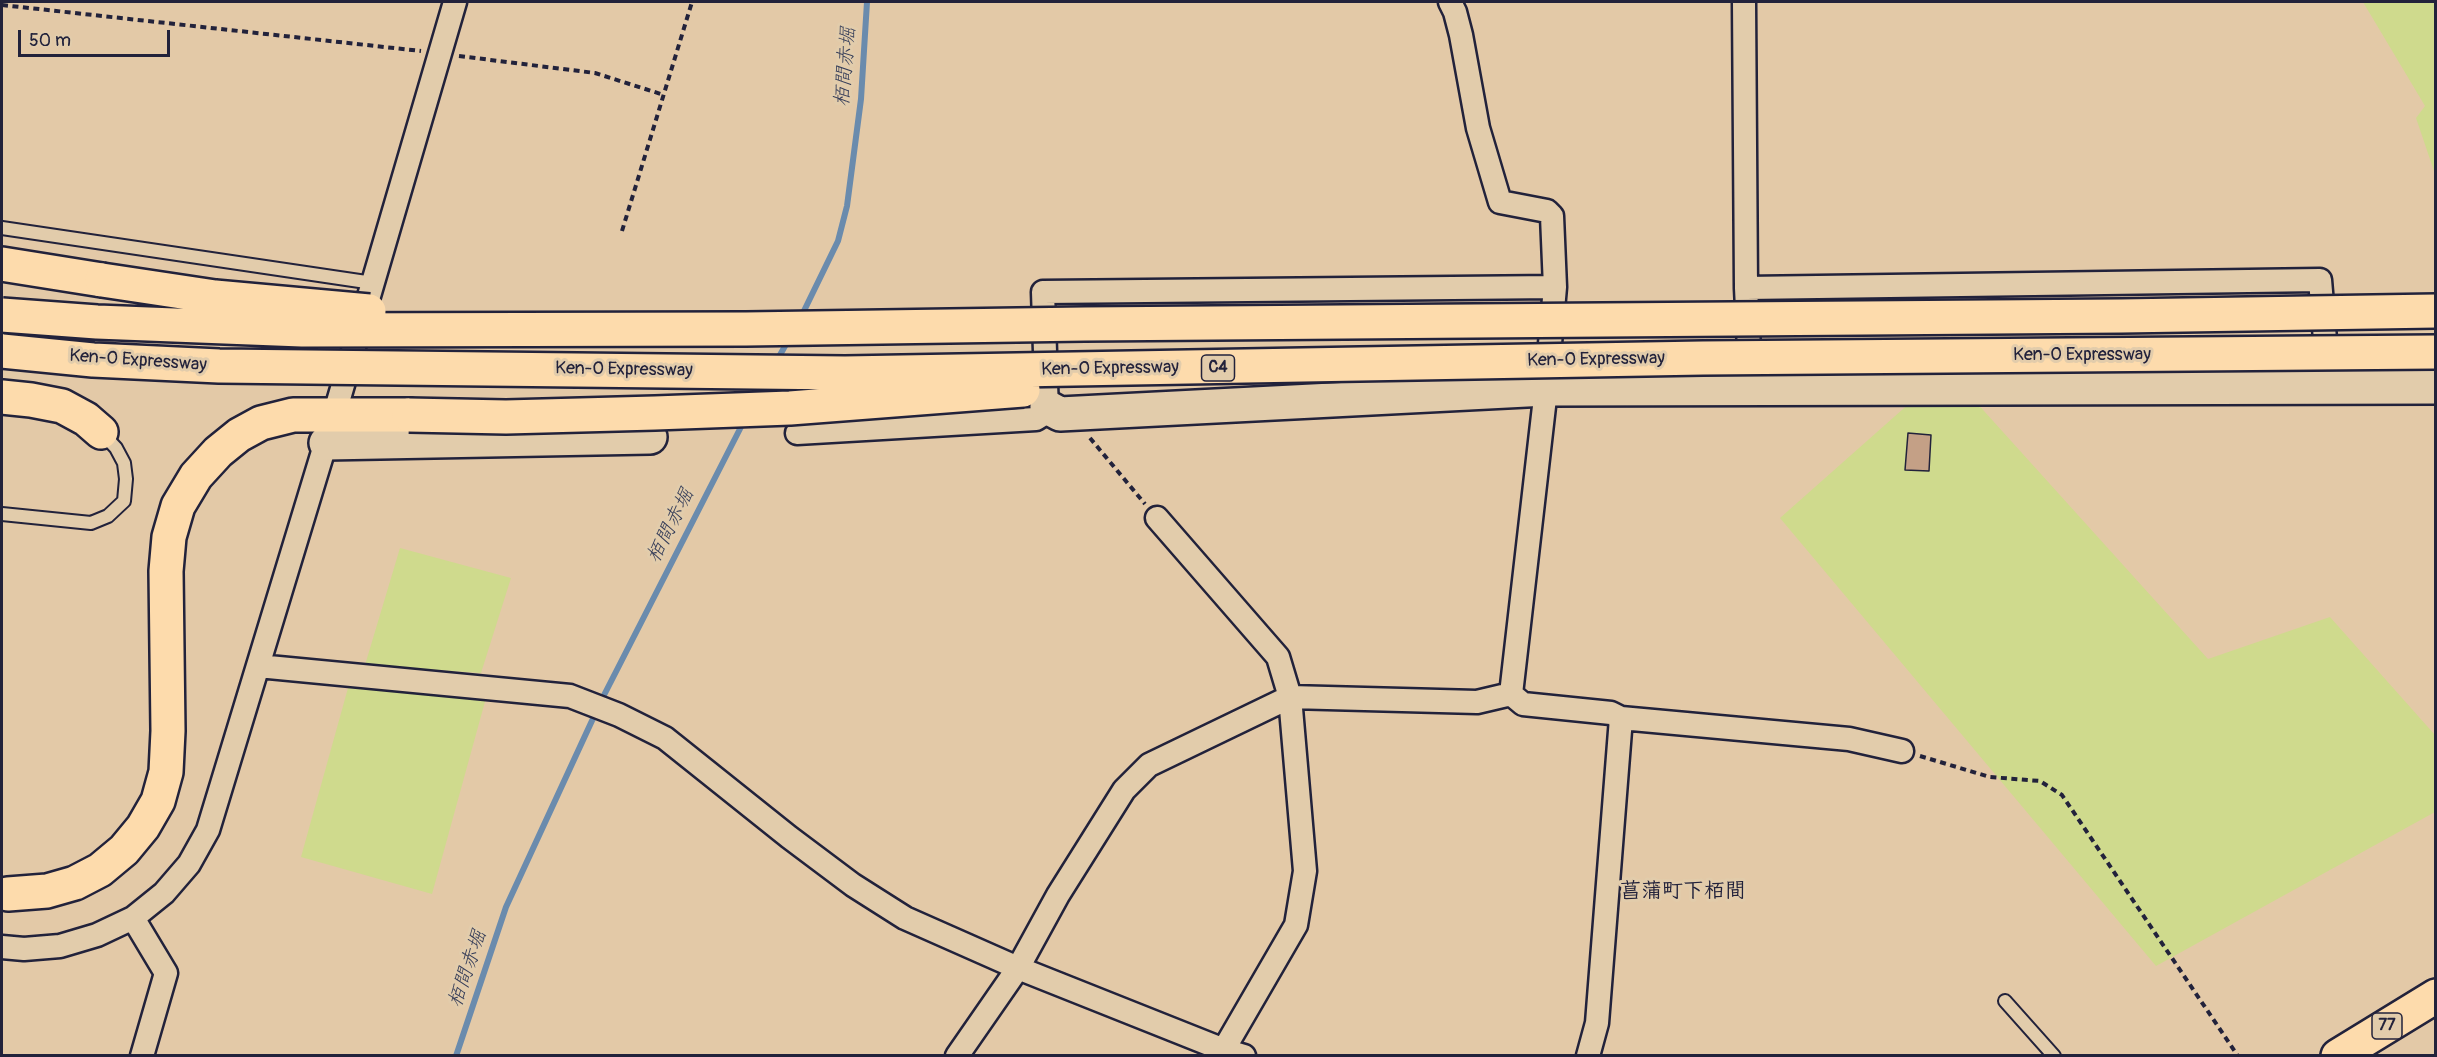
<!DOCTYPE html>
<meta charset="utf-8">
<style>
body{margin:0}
#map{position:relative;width:2437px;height:1057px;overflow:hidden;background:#e3c9a7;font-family:Pangolin,sans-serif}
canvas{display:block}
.frame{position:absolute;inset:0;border:3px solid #22223b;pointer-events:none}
.scale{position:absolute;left:18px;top:30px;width:152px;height:27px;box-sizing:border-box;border:3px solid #22223b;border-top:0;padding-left:8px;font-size:18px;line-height:21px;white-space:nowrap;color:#22223b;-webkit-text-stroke:4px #e2ccab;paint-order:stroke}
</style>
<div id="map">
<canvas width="2437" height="1057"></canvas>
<div class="frame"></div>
<div class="scale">50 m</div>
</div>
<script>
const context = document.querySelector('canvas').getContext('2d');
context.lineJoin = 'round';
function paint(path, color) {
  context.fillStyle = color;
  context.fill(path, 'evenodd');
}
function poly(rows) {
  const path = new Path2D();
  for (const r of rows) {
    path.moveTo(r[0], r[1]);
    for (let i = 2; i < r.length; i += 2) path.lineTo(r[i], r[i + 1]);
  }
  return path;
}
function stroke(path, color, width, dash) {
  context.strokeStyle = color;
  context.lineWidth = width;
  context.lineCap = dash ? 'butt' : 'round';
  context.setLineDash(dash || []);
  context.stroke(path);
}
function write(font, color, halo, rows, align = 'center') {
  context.font = font + ' Pangolin,"Klee One",sans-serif';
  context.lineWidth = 6;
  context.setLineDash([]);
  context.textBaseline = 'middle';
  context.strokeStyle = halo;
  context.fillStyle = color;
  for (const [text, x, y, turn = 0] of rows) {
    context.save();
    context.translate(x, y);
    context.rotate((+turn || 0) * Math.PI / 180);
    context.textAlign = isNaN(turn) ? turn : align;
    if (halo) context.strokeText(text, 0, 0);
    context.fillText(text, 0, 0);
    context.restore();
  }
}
paint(poly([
 [2363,2,2435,2,2435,174,2416,118,2425,106],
 [1947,370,2208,659,2330,617,2435,735,2435,812,2156,966,1780,518],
 [400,548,511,578,481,673,365,665],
 [348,688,486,698,432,894,301,857]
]), '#cfda8d');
stroke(poly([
 [801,317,838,241,847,206,861,99,867,2],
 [776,362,789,339],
 [600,703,744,421],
 [456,1056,506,907,596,712]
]), '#6a8bad', 6);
const building = poly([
 [1908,433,1931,435,1929,471,1905,470,1908,433]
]);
paint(building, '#c4a086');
stroke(building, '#22223b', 1.5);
const lane = poly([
 [2,228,373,283],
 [2,514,91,523,108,516,124,501,126,479,124,463,116,448,102,433],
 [2005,1001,2054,1056]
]);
const street = poly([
 [1450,2,1455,12,1461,35,1478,128,1500,202,1547,211,1552,216,1555,287,1546,389,1511,694],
 [1744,2,1746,288,1750,370],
 [1746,288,2320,280,2329,387],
 [338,402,455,2],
 [797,433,1036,419,1047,412,1043,292,1555,287],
 [1157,518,1278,657,1290,697,1305,871,1296,925,1220,1056],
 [258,666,570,696,619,715,665,738,789,837,853,885,905,918,1018,968,1224,1050,1244,1056],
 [1511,694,1523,704,1611,713,1621,718,1849,739,1902,751],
 [2,947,24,949,60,946,97,935,133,918],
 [142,1056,166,973,133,918,164,893,189,864,208,830,329,432],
 [957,1056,1018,968,1058,895,1124,790,1149,765,1290,697,1477,702,1511,694],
 [1588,1056,1597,1023,1621,718]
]);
const secondary = poly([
 [1047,407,1060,414,1546,389,2436,387],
 [326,443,650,437]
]);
const primary = poly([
 [2338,1056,2436,996]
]);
const highway = poly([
 [2,264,102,280],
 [2,397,31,400,62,406,86,419,101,432],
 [8,894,47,891,75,883,100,870,124,850,143,827,158,801,166,772,168,731,166,571,169,537,178,506,196,476,218,452,239,435,261,423,293,415,409,415]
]);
stroke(lane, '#22223b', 16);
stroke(street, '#22223b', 27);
stroke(secondary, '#22223b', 38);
stroke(primary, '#22223b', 38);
stroke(highway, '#22223b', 38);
stroke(poly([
 [2,5,421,51],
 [459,56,595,73,664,95],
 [622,231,692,2],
 [1090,438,1145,504],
 [1920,756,1990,777,2040,781,2062,795,2238,1056]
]), '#22223b', 4, [6, 4.5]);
stroke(lane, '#e2ccab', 12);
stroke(street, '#e2ccab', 22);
stroke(secondary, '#e2ccab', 33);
stroke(primary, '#fddbac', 33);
stroke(highway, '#fddbac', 33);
const highwayBridge = poly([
 [102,280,215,297,369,311],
 [2,315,97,322,302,330,746,329,1085,324,2121,316,2436,311],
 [2,351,93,360,219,366,845,373,1703,358,2436,352],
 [409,415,506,417,655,413,790,408,1023,390]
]);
stroke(highwayBridge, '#22223b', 38, []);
stroke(highwayBridge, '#fddbac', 33);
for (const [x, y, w] of [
 [1218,368,33],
 [2387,1026,30]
]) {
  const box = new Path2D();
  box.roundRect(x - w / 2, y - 13, w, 26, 4.5);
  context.fillStyle = '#e2ccab';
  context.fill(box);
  stroke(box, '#22223b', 1.5);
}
write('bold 16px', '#22223b', null, [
 ["C4",1218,368],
 ["77",2387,1026]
]);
write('18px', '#22223b', '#e2ccab', [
 ["Ken-O Expressway",2082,355],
 ["Ken-O Expressway",1596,360,-1],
 ["Ken-O Expressway",138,361,4],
 ["Ken-O Expressway",1110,369,-1],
 ["Ken-O Expressway",624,370,1]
]);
write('italic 20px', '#343c58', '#e2ccab', [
 ["栢間赤堀",846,67,-85],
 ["栢間赤堀",671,526,-63],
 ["栢間赤堀",468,969,-71]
]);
write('bold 21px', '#22223b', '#e2ccab', [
 ["菖蒲町下栢間",1683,892]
]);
</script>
